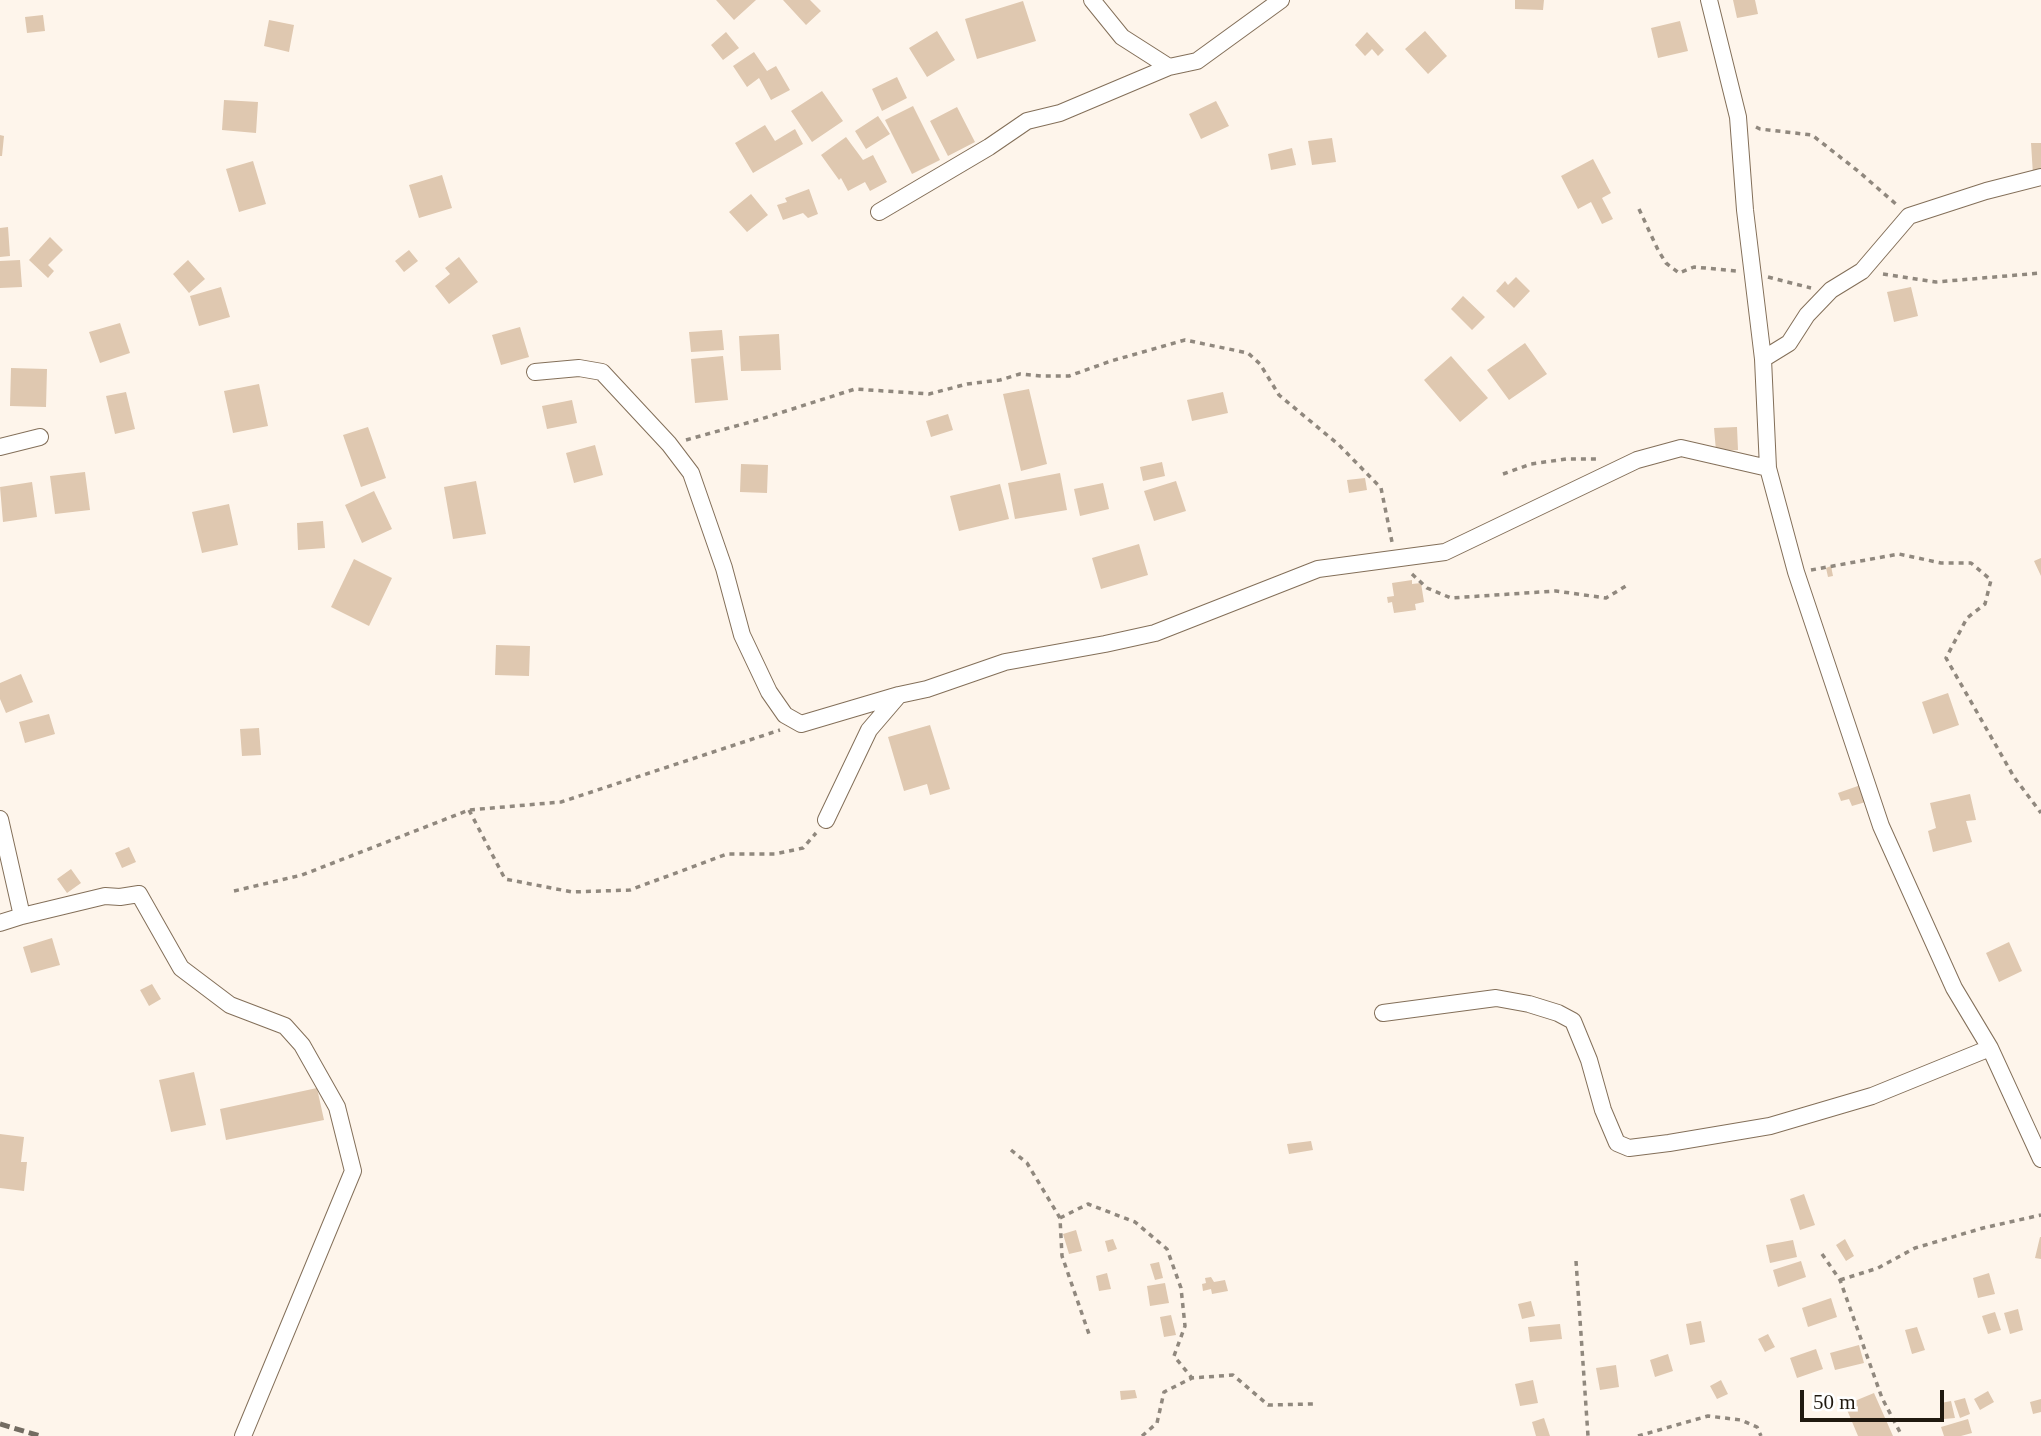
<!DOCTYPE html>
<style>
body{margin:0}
#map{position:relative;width:2041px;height:1436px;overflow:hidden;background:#fef5eb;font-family:"Times New Roman",serif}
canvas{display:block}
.scale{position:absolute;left:1800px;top:1390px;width:144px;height:32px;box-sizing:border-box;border:4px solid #20190f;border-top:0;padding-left:9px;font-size:21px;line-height:24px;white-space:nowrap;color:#20190f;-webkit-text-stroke:5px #fff;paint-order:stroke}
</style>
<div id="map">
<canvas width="2041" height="1436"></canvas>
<div class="scale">50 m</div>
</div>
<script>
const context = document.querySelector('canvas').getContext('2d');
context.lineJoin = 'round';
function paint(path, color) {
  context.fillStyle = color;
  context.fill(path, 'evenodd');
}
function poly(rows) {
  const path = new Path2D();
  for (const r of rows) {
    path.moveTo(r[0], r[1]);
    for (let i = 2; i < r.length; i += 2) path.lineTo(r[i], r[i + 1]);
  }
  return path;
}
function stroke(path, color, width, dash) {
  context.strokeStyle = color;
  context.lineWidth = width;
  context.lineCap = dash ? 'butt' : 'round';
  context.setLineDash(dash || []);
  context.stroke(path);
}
paint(poly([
 [716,0,756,0,734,20],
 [783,0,810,0,821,11,806,25],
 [1515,0,1544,0,1543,10,1515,9],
 [1733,0,1755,0,1758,14,1737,18],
 [1023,1,1036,41,977,59,965,19],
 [43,15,45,31,27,33,25,17],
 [269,20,294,25,289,52,264,46],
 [1680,21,1688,51,1658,58,1651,28],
 [937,31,955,60,927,77,909,48],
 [1425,31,1447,56,1428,74,1405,49],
 [726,32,739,48,723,60,711,45],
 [1367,32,1384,50,1378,56,1372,49,1365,56,1355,45],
 [754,52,767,71,776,66,790,90,771,100,759,78,747,87,733,66],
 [897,77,907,98,882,111,872,89],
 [822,91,843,121,812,142,791,111],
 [224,100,258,102,256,133,222,130],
 [1216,101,1229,126,1201,139,1189,114],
 [913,106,940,160,912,174,885,120],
 [957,107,975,142,948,156,930,121],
 [878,116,890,134,866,149,855,131],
 [765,125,775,141,795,129,803,144,753,173,735,143],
 [0,135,4,136,2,156,0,156],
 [846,137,863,160,873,155,887,182,870,191,865,182,848,191,841,178,839,180,821,155],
 [1332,138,1336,162,1312,165,1308,141],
 [2031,143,2041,143,2041,175,2033,175],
 [1292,148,1296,165,1271,170,1268,154],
 [1593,159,1611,193,1602,198,1613,219,1602,224,1591,202,1578,209,1561,176],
 [253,161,266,204,239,212,226,169],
 [442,175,452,208,419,218,409,185],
 [809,189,818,214,808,218,803,213,783,220,777,205,787,202,785,198],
 [751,194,768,215,747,232,729,212],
 [8,227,10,256,0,257,0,228],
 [50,237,63,250,48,265,54,271,48,278,29,260],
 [409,250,418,261,404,272,395,261],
 [459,257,478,282,449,304,435,286,450,274,445,268],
 [20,260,22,287,0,288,0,261],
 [188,260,205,279,189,293,173,274],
 [1516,277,1530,291,1514,308,1496,291,1505,281,1508,285],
 [221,287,230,317,199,326,190,296],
 [1911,287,1918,316,1894,322,1887,292],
 [1463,296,1485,317,1472,330,1451,309],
 [120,323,130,353,100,363,89,332],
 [520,327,529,357,501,365,492,335],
 [722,330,724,350,691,352,689,332],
 [779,334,781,370,741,371,739,336],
 [1525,343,1547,374,1509,400,1487,370],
 [723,356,728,400,695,403,691,359],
 [1451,356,1488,398,1460,422,1424,380],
 [11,368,47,369,46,407,10,406],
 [259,384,268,426,233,433,224,391],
 [1029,389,1047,464,1021,471,1003,394],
 [126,392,135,429,115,434,106,396],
 [1223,392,1228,413,1192,421,1187,400],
 [572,400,577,423,547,429,542,406],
 [948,414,953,430,931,437,926,421],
 [368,427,386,478,361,487,343,435],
 [1737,427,1738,450,1716,451,1714,428],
 [595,445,603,475,574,483,566,453],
 [1162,462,1165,476,1143,481,1140,467],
 [741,464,768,465,767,493,740,492],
 [85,472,90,510,55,514,50,476],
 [1060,473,1067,510,1015,519,1008,483],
 [1365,478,1367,490,1349,493,1347,480],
 [476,481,486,534,453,539,444,487],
 [1176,481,1186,511,1154,521,1144,491],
 [32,482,37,517,3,522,0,487],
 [1103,483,1109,509,1080,516,1074,489],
 [1000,484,1009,519,959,531,950,496],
 [374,491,392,529,362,543,345,505],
 [229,504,238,545,202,553,192,512],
 [323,521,325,548,298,550,297,523],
 [1139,544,1148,575,1101,589,1092,558],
 [2041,558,2041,576,2034,561],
 [354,559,392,578,369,626,331,607],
 [1831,566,1833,576,1828,577,1826,568],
 [1412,580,1412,584,1421,583,1424,602,1415,604,1416,610,1394,613,1392,602,1388,603,1387,597,1394,596,1392,583],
 [496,645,530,646,529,676,495,675],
 [21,674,33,702,6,713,0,699,0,683],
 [1948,693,1959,725,1933,734,1922,702],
 [49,714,55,734,25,743,19,722],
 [930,725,950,789,930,795,927,784,904,791,888,737],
 [259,728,261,755,242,756,240,729],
 [1872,781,1869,801,1852,806,1849,799,1841,801,1838,793],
 [1970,794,1976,820,1966,821,1972,842,1933,852,1928,831,1936,828,1930,803],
 [129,847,136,862,122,868,115,853],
 [71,869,81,883,67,893,57,879],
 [52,938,60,965,31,973,23,947],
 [2009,942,2022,971,1999,982,1986,953],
 [152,984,161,999,149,1006,140,990],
 [194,1072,206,1125,171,1132,159,1080],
 [317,1088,324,1120,226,1140,220,1109],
 [0,1134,24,1137,21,1162,27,1162,24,1191,0,1188],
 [1311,1141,1313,1150,1289,1154,1287,1144],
 [1804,1194,1815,1225,1800,1230,1790,1199],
 [1076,1230,1082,1251,1069,1254,1063,1234],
 [2040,1237,2041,1237,2041,1259,2035,1258],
 [1113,1239,1117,1249,1108,1252,1105,1241],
 [1845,1239,1854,1256,1846,1261,1836,1245],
 [1793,1240,1797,1257,1770,1263,1766,1245],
 [1801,1261,1806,1277,1778,1287,1773,1270],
 [1159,1262,1163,1278,1155,1280,1150,1264],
 [1107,1273,1111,1289,1099,1291,1096,1276],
 [1989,1273,1995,1294,1978,1298,1973,1278],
 [1211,1277,1214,1282,1225,1280,1228,1291,1212,1294,1211,1289,1203,1291,1202,1284,1206,1283,1205,1278],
 [1165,1283,1169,1303,1150,1306,1147,1286],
 [1831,1298,1837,1317,1808,1327,1802,1308],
 [1531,1301,1535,1316,1522,1319,1518,1304],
 [2018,1309,2023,1330,2010,1334,2004,1313],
 [1995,1312,2001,1330,1988,1334,1982,1316],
 [1171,1315,1176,1335,1164,1337,1160,1317],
 [1701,1321,1705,1342,1690,1345,1686,1324],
 [1560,1324,1562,1339,1530,1342,1528,1327],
 [1917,1327,1925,1350,1912,1354,1905,1330],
 [1768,1334,1775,1347,1765,1352,1758,1339],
 [1859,1345,1864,1363,1835,1370,1830,1353],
 [1816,1349,1823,1369,1797,1378,1790,1358],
 [1668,1354,1673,1371,1655,1377,1650,1360],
 [1616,1365,1619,1387,1600,1390,1596,1368],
 [1533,1380,1538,1403,1520,1406,1515,1384],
 [1721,1380,1728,1394,1717,1399,1710,1386],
 [1135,1390,1137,1398,1121,1400,1120,1391],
 [1988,1391,1994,1402,1980,1410,1974,1399],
 [1874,1393,1893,1436,1858,1436,1845,1405],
 [1965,1398,1970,1414,1960,1418,1954,1401],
 [2041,1399,2041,1412,2033,1414,2030,1402],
 [1951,1401,1955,1418,1944,1419,1941,1403],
 [1544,1418,1550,1436,1536,1436,1532,1422],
 [1968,1419,1972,1433,1961,1436,1944,1436,1941,1427]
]), '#dfc8b0');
const minor = poly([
 [1092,0,1122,37,1169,67],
 [1709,0,1738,117,1745,210,1763,359,1768,468,1796,572,1881,826,1954,988,1990,1048,2041,1159],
 [879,212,989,147,1027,121,1060,113,1169,67,1197,61,1281,0],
 [1763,359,1789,343,1807,315,1831,290,1862,271,1909,216,1986,191,2041,177],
 [535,372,579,368,602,372,669,444,691,473,724,568,742,635,769,692,785,715,801,724,899,695],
 [0,447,40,437],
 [0,819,22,916],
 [826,820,869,730,899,695,927,689,1005,662,1105,644,1155,633,1318,569,1445,552,1637,460,1681,448,1768,468],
 [0,923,22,916,105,896,120,897,139,894,181,968,230,1005,285,1026,302,1045,337,1107,353,1171,243,1436],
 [1383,1013,1496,998,1529,1004,1558,1013,1573,1021,1589,1060,1603,1110,1617,1143,1629,1148,1669,1143,1770,1126,1872,1096,1990,1048]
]);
stroke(minor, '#836f59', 18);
stroke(poly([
 [1756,127,1760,129,1812,135,1858,171,1897,205],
 [1639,209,1658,250,1666,263,1679,273,1694,267,1737,271],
 [1883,274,1936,282,2041,273],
 [1768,277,1811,288],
 [686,440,761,419,855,389,929,394,967,384,1000,380,1020,374,1041,376,1069,376,1111,361,1185,340,1248,353,1260,364,1279,395,1339,445,1381,488,1392,542],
 [1503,474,1531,464,1566,459,1597,459],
 [1811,570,1899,554,1941,563,1971,563,1991,580,1985,604,1967,618,1946,658,2014,777,2041,813],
 [1412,574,1427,588,1451,598,1556,591,1606,598,1626,586],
 [469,810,505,879,572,892,630,890,727,854,775,854,803,848,816,833],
 [234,891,302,875,469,810,561,802,780,730],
 [1011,1150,1027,1163,1060,1218,1062,1256,1090,1337],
 [1060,1218,1088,1204,1135,1222,1167,1249,1181,1288,1185,1326,1174,1356,1192,1378],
 [1822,1254,1840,1280,1882,1398,1902,1436],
 [1576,1261,1588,1436],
 [1840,1280,1878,1268,1915,1248,1983,1228,2041,1215],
 [1142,1436,1157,1423,1164,1392,1192,1378,1233,1375,1268,1405,1313,1404],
 [1638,1436,1708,1416,1741,1420,1757,1427,1761,1436]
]), '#90887e', 3.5, [5, 5]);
stroke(minor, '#fff', 16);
stroke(poly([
 [0,1424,40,1436]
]), '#736c62', 5, [10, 5]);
</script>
